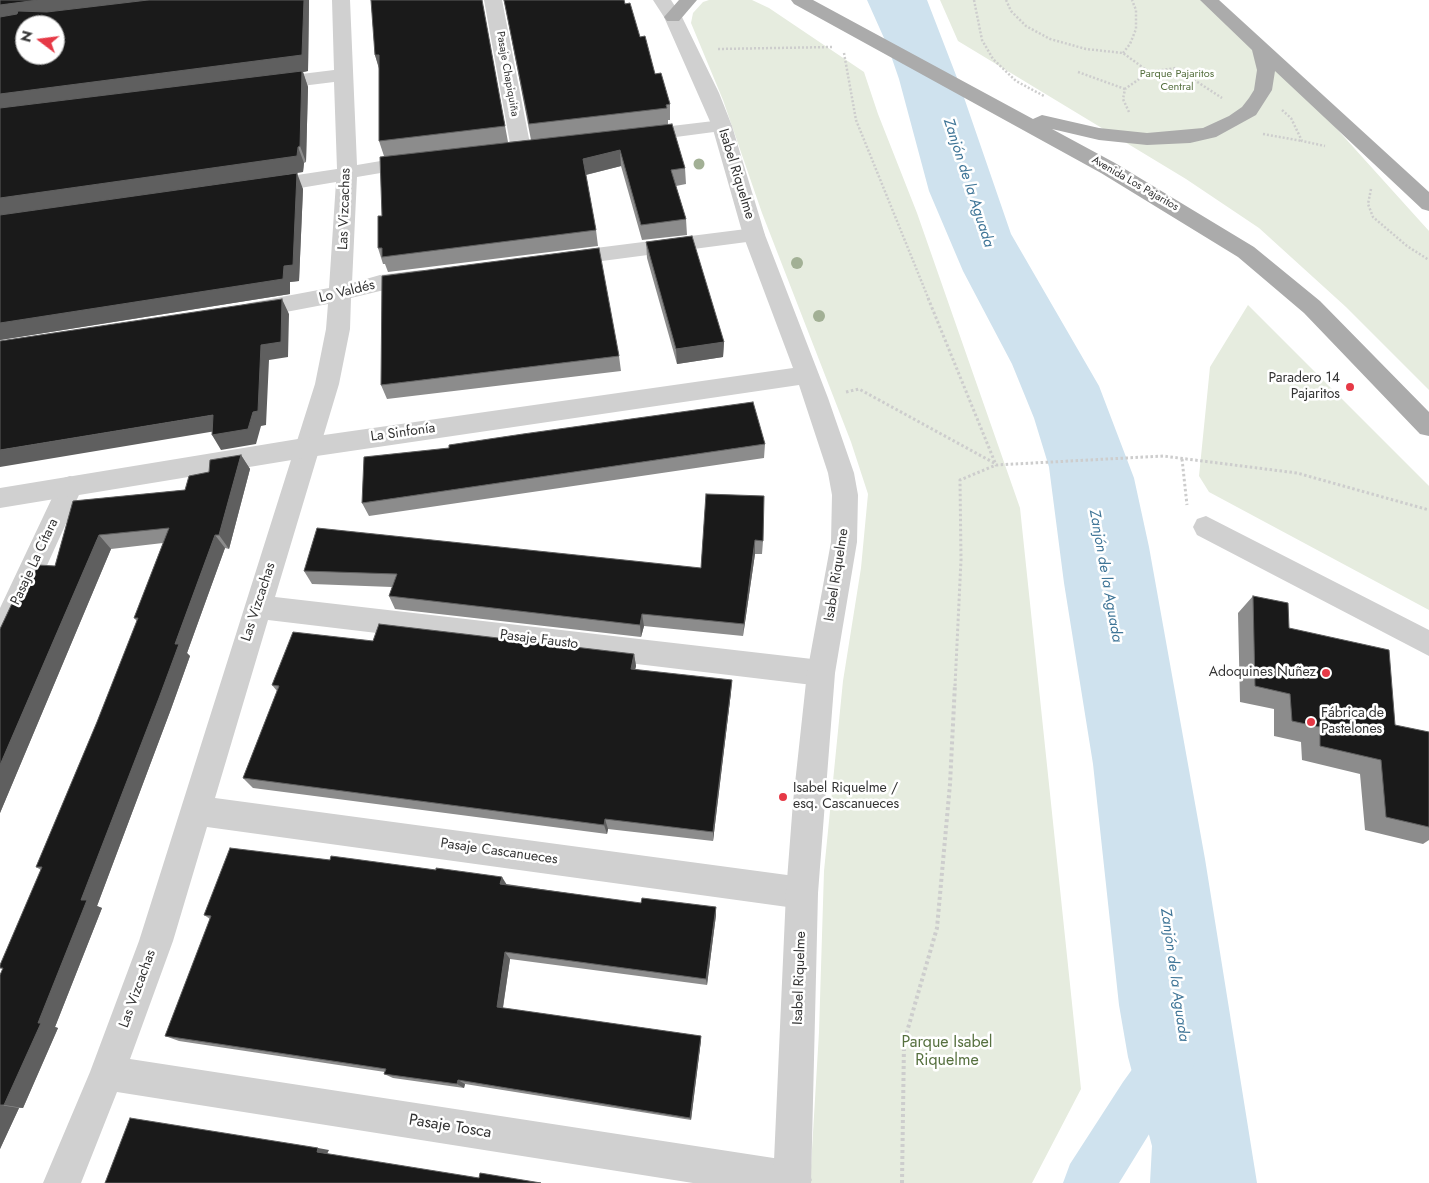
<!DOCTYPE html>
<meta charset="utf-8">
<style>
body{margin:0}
#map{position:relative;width:1429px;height:1183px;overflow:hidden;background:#fff;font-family:Jost,sans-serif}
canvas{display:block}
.north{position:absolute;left:15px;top:15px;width:50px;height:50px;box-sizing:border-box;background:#fff;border:1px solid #adadad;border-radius:50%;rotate:285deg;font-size:14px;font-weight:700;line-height:20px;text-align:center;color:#333}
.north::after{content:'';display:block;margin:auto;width:18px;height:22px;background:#e63946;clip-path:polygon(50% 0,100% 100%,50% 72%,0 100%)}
</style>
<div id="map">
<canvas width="1429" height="1183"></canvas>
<div class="north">N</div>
</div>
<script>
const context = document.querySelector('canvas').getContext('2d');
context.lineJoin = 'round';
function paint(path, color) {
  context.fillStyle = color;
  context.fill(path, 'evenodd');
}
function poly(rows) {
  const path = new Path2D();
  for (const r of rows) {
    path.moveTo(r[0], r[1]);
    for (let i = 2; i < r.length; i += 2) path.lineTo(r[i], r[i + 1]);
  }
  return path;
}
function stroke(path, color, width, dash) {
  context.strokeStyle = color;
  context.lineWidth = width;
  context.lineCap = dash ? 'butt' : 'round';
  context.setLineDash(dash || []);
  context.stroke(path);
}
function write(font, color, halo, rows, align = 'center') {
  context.font = font + ' Jost,sans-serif';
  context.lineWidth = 5;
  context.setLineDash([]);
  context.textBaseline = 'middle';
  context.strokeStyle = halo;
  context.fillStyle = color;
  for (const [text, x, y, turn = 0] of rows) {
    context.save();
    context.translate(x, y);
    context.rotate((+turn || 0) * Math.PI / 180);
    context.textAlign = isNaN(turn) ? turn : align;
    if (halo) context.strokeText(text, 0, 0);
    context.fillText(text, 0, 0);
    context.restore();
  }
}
paint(poly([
 [709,0,752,0,769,8,864,72,878,114,917,213,1020,508,1081,1089,1032,1183,810,1183,819,1032,824,871,843,681,861,568,868,494,851,442,762,213,723,100,691,23,693,13,703,2],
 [940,0,1205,0,1299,87,1429,231,1429,390,1346,307,1259,228,1186,179,958,41],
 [1248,305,1429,486,1429,610,1209,492,1199,476,1210,367]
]), '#e6ecdf');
paint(poly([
 [867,0,927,0,959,83,1011,234,1099,386,1134,478,1149,547,1205,859,1257,1183,1150,1183,1152,1146,1128,1057,1119,1005,1093,764,1064,583,1049,467,1034,418,1012,364,963,271,929,191,899,79,888,47]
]), '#cfe2ee');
paint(poly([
 [1172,1032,1190,1039,1197,1057,1190,1075,1159,1118,1119,1183,1063,1183,1070,1164,1123,1082,1154,1039,1172,1032]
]), '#cfe2ee');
stroke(poly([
 [974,0,982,40,993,59,1016,81,1044,96],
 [1006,0,1011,11,1026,26,1050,39,1086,49,1123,53,1149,72,1176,68,1222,98],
 [718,49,832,47],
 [844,53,856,120,929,300],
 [1123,53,1130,44,1136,29,1136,10,1132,0],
 [1078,72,1125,89],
 [1282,110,1291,118,1302,141,1325,146],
 [1129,112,1123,99,1125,89,1149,72],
 [1263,134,1302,141],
 [1371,189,1368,204,1373,217,1407,246,1429,260]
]), '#cdcdcd', 2.5, [2, 2]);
stroke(poly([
 [928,298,996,465,1163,456,1297,473,1429,510],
 [846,392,859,389,996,464],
 [1182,459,1187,505],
 [955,686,961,560,960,480,996,465]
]), '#cdcdcd', 3, [2.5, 2.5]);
stroke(poly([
 [902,1183,904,1042,937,928,950,784,955,684]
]), '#cdcdcd', 4, [3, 3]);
paint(poly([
 [332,0,350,0,357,165,416,155,423,157,426,161,423,165,416,167,357,177,352,283,380,275,420,270,428,273,431,278,428,283,420,286,380,291,351,298,350,329,339,384,275,597,821,660,831,664,835,673,831,682,821,686,268,620,215,798,802,877,814,881,818,893,814,905,802,909,207,827,173,941,130,1059,793,1161,806,1167,812,1180,810,1183,693,1183,117,1092,81,1183,43,1183,90,1072,139,941,315,384,326,329,328,304,249,319,241,317,238,311,241,305,249,303,329,288,336,182,264,194,257,192,254,187,257,182,264,180,337,169,334,82,269,90,262,88,260,84,262,80,269,78,334,70,332,0],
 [484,0,502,0,531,149,528,153,521,155,514,153,511,149,484,0],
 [722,120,729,122,732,126,729,130,638,142,631,140,628,136,631,132,638,130,722,120],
 [754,228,762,230,765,235,762,240,564,266,556,264,553,259,556,254,564,252,754,228],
 [70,476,79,479,83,486,10,647,0,650,0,608,61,479,70,476],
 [1206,516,1429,630,1429,656,1197,535,1193,527,1197,519,1206,516]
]), '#d0d0d0');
paint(poly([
 [653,0,671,0,682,17,719,93,732,126,765,235,828,398,854,473,858,495,857,542,835,673,825,802,818,893,811,1183,773,1183,786,893,793,802,807,673,831,542,832,495,828,473,799,385,310,457,0,508,0,488,310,437,793,368,743,235,712,126,664,17,653,0]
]), '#d0d0d0');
paint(poly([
 [679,0,697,0,679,21,667,21,664,17,679,0],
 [791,0,813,0,1033,119,1042,115,1099,128,1147,133,1203,128,1229,116,1242,107,1249,98,1254,90,1257,70,1252,50,1200,0,1219,0,1429,192,1429,211,1422,209,1275,71,1272,90,1256,115,1216,137,1190,143,1147,145,1099,140,1052,129,1115,163,1254,247,1320,301,1429,412,1429,436,1420,434,1304,313,1238,257,1101,173,794,4,791,0]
]), '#ababab');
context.fillStyle = '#a2b095';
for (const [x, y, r] of [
 [699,164,5.5],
 [797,263,6],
 [819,316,6]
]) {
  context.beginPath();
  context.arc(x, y, r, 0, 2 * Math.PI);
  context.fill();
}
paint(poly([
 [0,0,309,2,308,71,303,72,308,87,306,162,304,163,303,172,285,174,303,189,299,281,290,282,290,294,0,340],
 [371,0,482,0,508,142,531,140,504,0,624,0,655,74,670,104,670,120,668,120,668,124,685,168,686,184,676,186,686,219,687,235,642,240,621,166,586,175,596,230,598,246,388,272,385,264,383,264,378,248,382,216,384,156,379,141,379,69,375,55],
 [646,242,724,342,723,357,677,364,647,258],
 [619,356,621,371,387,399,381,385],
 [765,444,764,458,369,516,362,503],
 [241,455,250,469,229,549,225,548,217,570,187,653,190,656,171,709,97,906,102,908,55,1027,58,1028,23,1108,19,1108,0,1149,3,969,0,968,41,870,36,867,97,722,137,621,134,618,163,543,111,549,0,813,0,629,24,597,55,566,73,501,185,490,209,472],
 [706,494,763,541,762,554,755,554,743,636,644,626,641,637,395,609,389,596,392,587,312,584,304,571,701,568],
 [1253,596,1395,725,1429,827,1429,840,1423,844,1365,830,1360,774,1302,760,1301,742,1274,736,1274,709,1240,702,1238,613],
 [373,641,634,654,636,666,635,669,731,692,713,841,608,829,607,834,253,788,243,778,277,691,272,685],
 [507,884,716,915,707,985,510,959,503,1008,701,1036,701,1040,691,1120,465,1084,464,1088,393,1078,384,1074,385,1072,179,1041,165,1036,210,919,204,915]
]), '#8c8c8c');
paint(poly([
 [38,0,169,0,0,22,0,5],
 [304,0,309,0,309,2,308,71,303,72,308,87,306,162,300,146,0,111,0,94],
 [375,55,379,55,380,71],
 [298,147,304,163,303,172,0,216,0,198],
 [620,150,621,166,585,175,583,159],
 [297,173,303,189,299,281,290,282,290,294,0,340,0,323,284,266],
 [282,299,289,314,288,357,269,360,266,425,261,426,256,444,221,450,212,435,261,345],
 [724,342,723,357,677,364,676,349],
 [213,415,222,430,0,467,0,450],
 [241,455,250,469,229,549,219,535],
 [99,535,111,549,0,813,0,765],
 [215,535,225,548,187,653,190,656,171,709,97,906,102,908,55,1027,58,1028,23,1108,4,1105,38,1023,81,900],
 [755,540,755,554,743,636,744,624],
 [642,614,644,626,641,637,640,625],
 [634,654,636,666,633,680,631,669],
 [732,680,731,692,713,841,713,832],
 [605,819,608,829,607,834,604,825],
 [502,877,507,885,500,884],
 [716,907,716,915,707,985,706,979],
 [505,952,510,959,502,1013,497,1007],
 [701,1036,701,1040,691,1120,690,1118],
 [458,1080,465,1084,464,1088,457,1084],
 [0,1105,19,1108,0,1149],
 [318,1148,329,1150,327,1154,317,1152]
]), '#5f5f5f');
const building = poly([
 [0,0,38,0,0,5,0,0],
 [148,0,304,0,302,55,0,94,0,17,17,14,18,11,47,12,148,0],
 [25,25,55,25,55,55,25,55,25,25],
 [371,0,482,0,505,126,379,141,379,55,375,55,371,0],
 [504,0,624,0,625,4,630,3,640,37,645,36,655,74,661,73,670,104,666,105,667,108,529,124,504,0],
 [302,71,300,146,298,147,297,156,0,198,0,108,302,71],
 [672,124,685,168,671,170,686,219,641,225,620,150,583,159,596,230,382,257,382,248,378,248,378,216,382,216,380,157,672,124],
 [297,173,293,265,284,266,283,279,0,323,0,215,297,173],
 [692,236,724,342,676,349,646,242,692,236],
 [599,248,619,356,381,385,382,276,599,248],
 [282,299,281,342,261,345,258,411,253,412,248,429,212,435,213,415,0,450,0,341,282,299],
 [753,402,765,444,362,503,364,457,449,448,449,445,523,434,753,402],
 [241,455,219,535,215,535,175,644,179,644,159,698,81,900,87,900,38,1023,41,1023,4,1105,0,1105,0,975,3,968,0,968,0,965,42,867,36,867,97,722,138,618,134,618,169,528,99,535,0,765,0,629,15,597,24,597,38,565,55,566,73,501,185,490,189,476,209,472,210,460,241,455],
 [706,494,764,496,763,541,755,540,744,624,642,614,640,625,389,596,397,574,304,571,317,528,701,568,706,494],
 [1253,596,1288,603,1289,628,1389,650,1395,725,1429,732,1429,827,1386,817,1381,760,1320,746,1320,727,1292,721,1290,694,1255,686,1253,596],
 [379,624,634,654,631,669,732,680,713,832,605,819,604,825,243,778,279,686,272,685,293,632,373,641,379,624],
 [230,848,330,860,331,856,436,870,436,868,502,877,500,884,641,903,642,898,716,907,706,979,505,952,497,1007,701,1036,690,1118,458,1080,457,1084,384,1074,386,1069,165,1036,211,916,204,915,230,848],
 [130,1118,318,1148,317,1152,479,1178,480,1173,541,1183,105,1183,130,1118]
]);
paint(building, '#1a1a1a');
stroke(building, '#5f5f5f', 1);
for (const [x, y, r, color] of [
 [1350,387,5,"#e63946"],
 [1326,673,5,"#e63946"],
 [1311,722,5,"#e63946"],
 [783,797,5,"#e63946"]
]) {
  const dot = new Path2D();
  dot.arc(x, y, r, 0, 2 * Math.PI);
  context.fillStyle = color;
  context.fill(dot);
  stroke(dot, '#fff', 2);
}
write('11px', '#333', '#fff', [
 ["Pasaje Chapiquiña",507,74,80],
 ["Avenida Los Pajaritos",1135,184,30]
]);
write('11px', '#56703f', '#fff', [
 ["Parque Pajaritos",1177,74],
 ["Central",1177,87]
]);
write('14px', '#333', '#fff', [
 ["Isabel Riquelme",736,174,73],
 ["Las Vizcachas",345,209,-88],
 ["Lo Valdés",347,292,-14],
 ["La Sinfonía",403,433,-8],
 ["Pasaje La Cítara",35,562,-65],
 ["Isabel Riquelme",837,575,-81],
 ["Las Vizcachas",259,602,-72],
 ["Pasaje Fausto",539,640,7],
 ["Pasaje Cascanueces",499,852,8],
 ["Isabel Riquelme",800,978,-88],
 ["Las Vizcachas",138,989,-70]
]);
write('14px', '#333', '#fff', [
 ["Paradero 14",1340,379],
 ["Pajaritos",1340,395],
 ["Adoquines Nuñez",1316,673],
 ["Fábrica de",1321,714,"left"],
 ["Pastelones",1321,730,"left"],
 ["Isabel Riquelme /",793,789,"left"],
 ["esq. Cascanueces",793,805,"left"]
], 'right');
write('italic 15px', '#3f7597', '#fff', [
 ["Zanjón de la Aguada",968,183,72],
 ["Zanjón de la Aguada",1105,576,80],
 ["Zanjón de la Aguada",1174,975,82]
]);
write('16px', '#56703f', '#fff', [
 ["Parque Isabel",947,1043],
 ["Riquelme",947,1061]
]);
write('16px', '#333', '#fff', [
 ["Pasaje Tosca",450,1127,9]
]);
</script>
